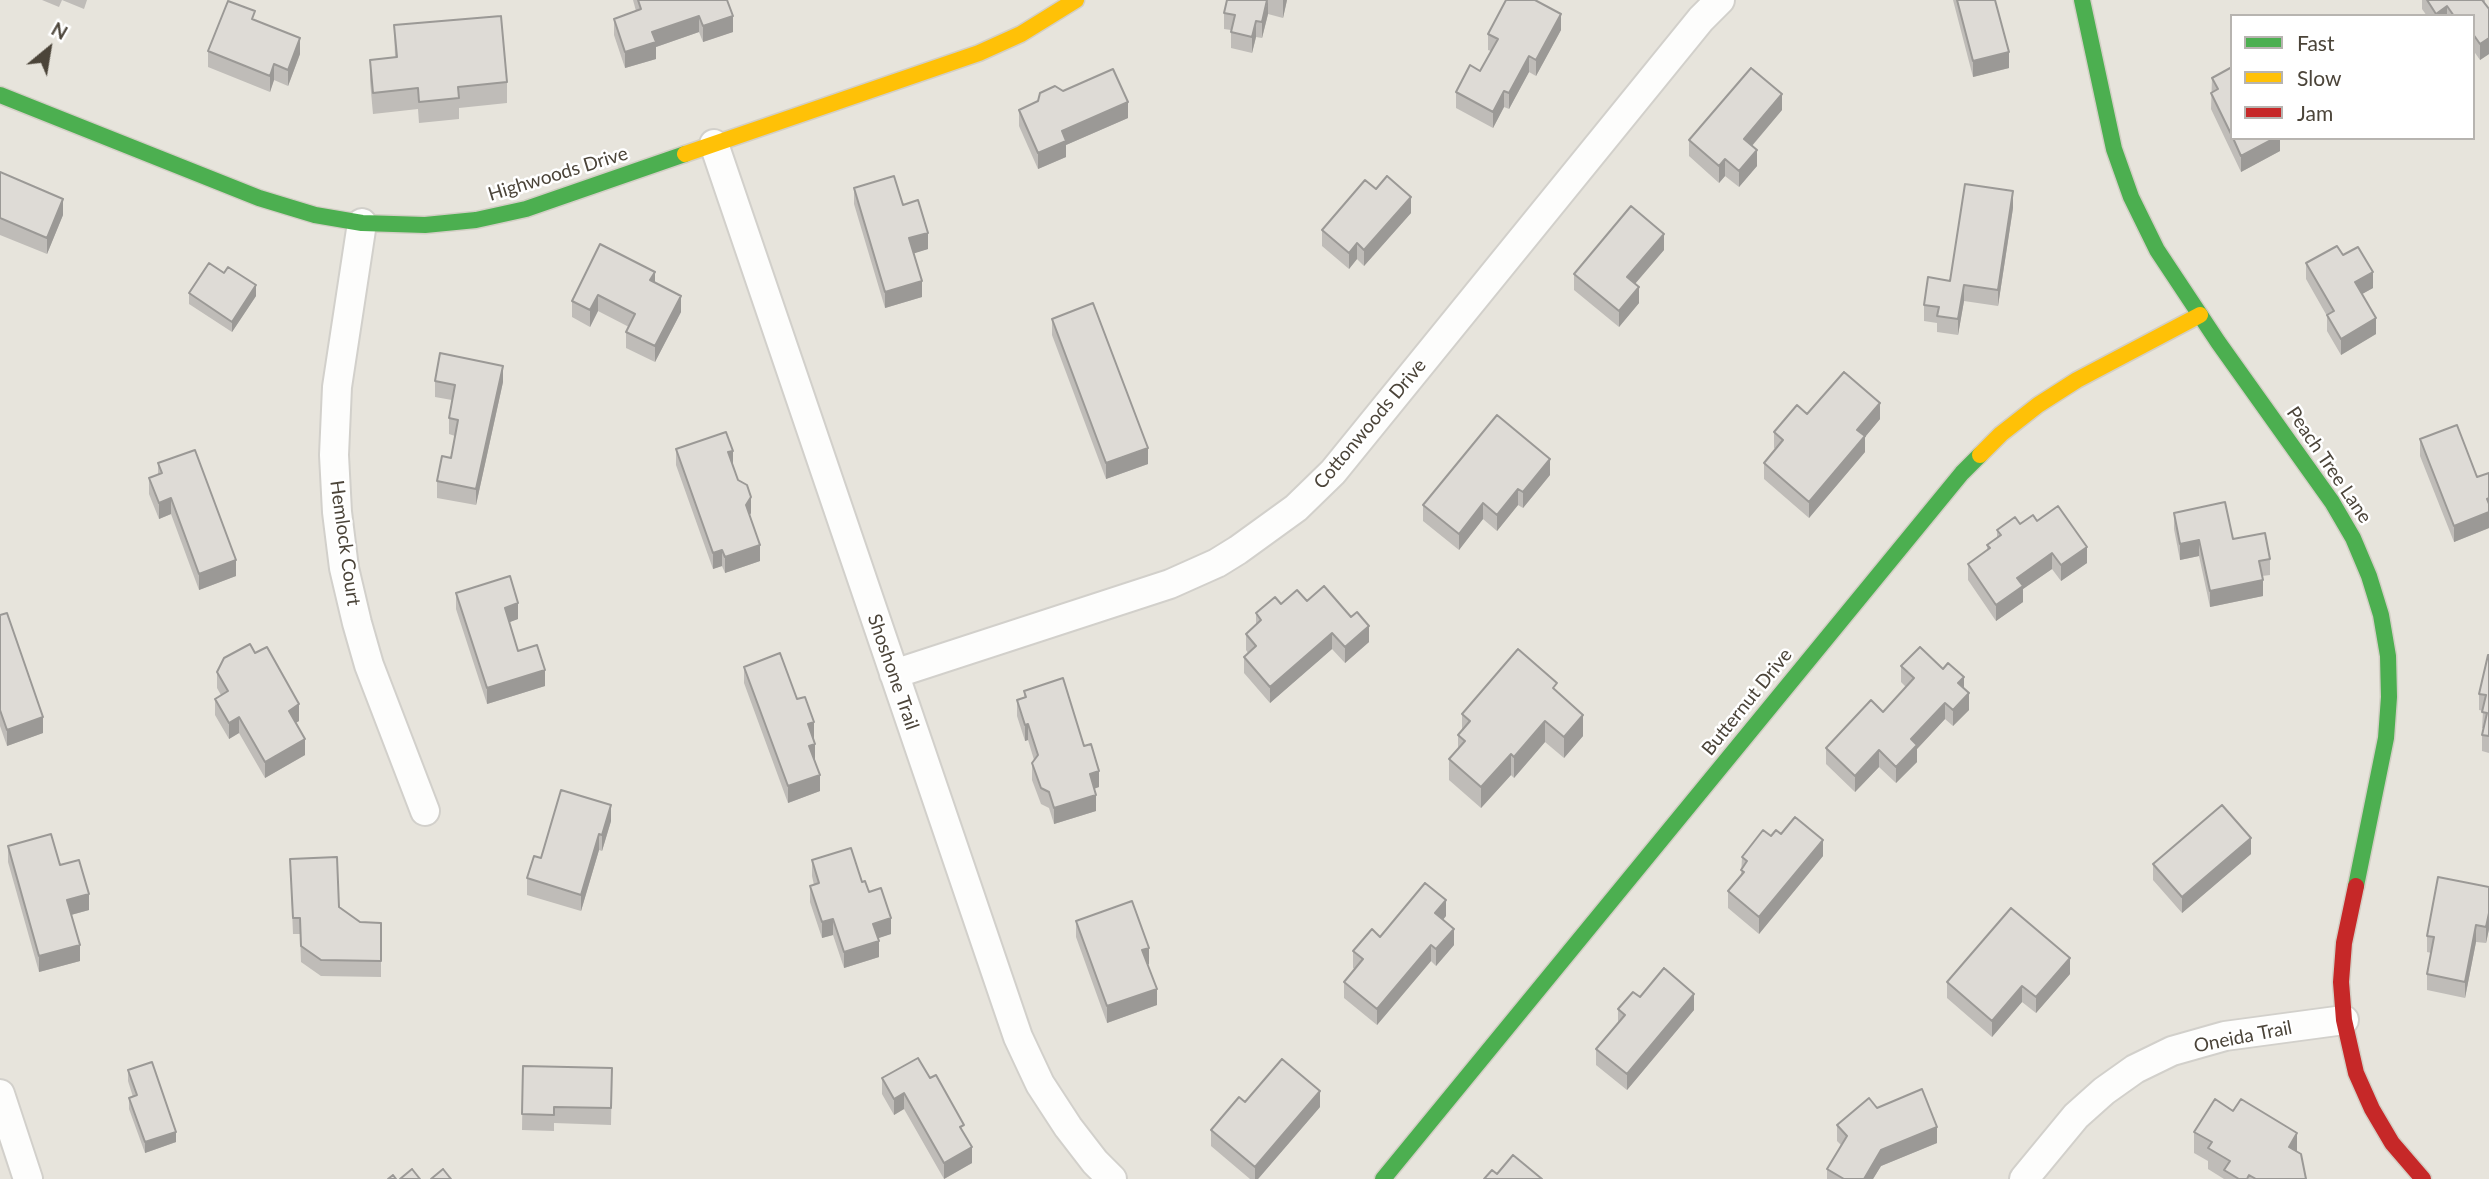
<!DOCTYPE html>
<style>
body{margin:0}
#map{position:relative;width:2489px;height:1179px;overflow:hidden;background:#f4f2ee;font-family:Lato,sans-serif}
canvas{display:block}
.legend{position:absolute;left:2230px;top:14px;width:245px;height:126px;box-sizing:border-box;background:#fff;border:2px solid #b7b4b0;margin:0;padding:9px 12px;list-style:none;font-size:21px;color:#4b4439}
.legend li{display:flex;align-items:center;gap:14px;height:35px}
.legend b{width:35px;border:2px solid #b7b4b0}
.north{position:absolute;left:14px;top:14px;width:70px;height:70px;-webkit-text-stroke:5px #fff;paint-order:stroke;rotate:30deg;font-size:19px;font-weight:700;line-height:28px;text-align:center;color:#4b4439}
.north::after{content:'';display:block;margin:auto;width:24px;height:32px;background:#4b4439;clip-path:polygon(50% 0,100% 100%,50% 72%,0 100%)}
</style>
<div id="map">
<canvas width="2489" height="1179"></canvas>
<ul class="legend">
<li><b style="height:9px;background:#4caf50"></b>Fast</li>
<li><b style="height:9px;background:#ffc107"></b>Slow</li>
<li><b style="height:9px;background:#c62828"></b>Jam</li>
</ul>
<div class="north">N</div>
</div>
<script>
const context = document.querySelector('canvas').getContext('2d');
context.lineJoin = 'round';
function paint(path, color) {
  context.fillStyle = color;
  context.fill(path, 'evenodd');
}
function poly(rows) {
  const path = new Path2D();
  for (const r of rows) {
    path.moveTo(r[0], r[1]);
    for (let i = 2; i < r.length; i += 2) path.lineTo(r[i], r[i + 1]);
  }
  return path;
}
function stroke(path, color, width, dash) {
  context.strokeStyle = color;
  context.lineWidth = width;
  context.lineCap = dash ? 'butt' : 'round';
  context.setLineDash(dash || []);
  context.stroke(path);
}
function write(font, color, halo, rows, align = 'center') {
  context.font = font + ' Lato,sans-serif';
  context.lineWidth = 5;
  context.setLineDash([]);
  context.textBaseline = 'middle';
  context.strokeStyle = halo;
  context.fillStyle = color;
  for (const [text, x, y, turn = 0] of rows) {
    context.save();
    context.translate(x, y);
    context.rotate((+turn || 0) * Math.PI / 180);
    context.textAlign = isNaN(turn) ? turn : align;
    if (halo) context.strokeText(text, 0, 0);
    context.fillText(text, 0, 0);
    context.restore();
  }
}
paint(poly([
 [0,0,2489,0,2489,1179,0,1179],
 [2232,16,2473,16,2473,138,2232,138]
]), '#e7e4dc');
const street = poly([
 [714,144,1018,1037,1040,1084,1068,1127,1095,1162,1112,1179],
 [362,223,337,387,334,455,337,512,344,568,357,623,369,665,425,811],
 [894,674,1170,584,1217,563,1238,550,1296,508,1333,472,1701,19,1720,0],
 [0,1094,28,1179],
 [2024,1179,2076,1116,2104,1091,2135,1069,2172,1051,2225,1036,2344,1020]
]);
const fast = poly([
 [2082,0,2114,149,2131,197,2157,250,2218,342,2332,502,2353,538,2369,576,2381,615,2388,656,2389,697,2386,738,2356,886],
 [0,95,259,198,315,215,362,223,425,225,476,220,526,209,685,154],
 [1383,1179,1962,473,1980,455]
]);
const slow = poly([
 [685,154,979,53,1021,34,1076,0],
 [1980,455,2001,434,2038,405,2077,380,2200,315]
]);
const jam = poly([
 [2356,886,2344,943,2341,982,2344,1020,2356,1073,2372,1109,2392,1143,2423,1179]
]);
stroke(street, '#d2d0cb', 32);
stroke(fast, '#d3cfc5', 19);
stroke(slow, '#d3cfc5', 19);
stroke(jam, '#d3cfc5', 19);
stroke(street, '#fdfdfc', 28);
stroke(fast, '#4caf50', 16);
stroke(slow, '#ffc107', 16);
stroke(jam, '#c62828', 16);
paint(poly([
 [42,0,87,0,84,9,62,0,59,7],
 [633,0,727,0,733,32,703,42,699,32,656,47,656,59,625,68,614,35,614,19,636,11],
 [1227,0,1287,0,1283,18,1268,14,1262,38,1256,37,1252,53,1231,48,1231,30,1224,29,1224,13],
 [1953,0,1995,0,2009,68,1973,77],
 [2422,0,2485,0,2485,3,2489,9,2489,54,2480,60,2473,50,2473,16,2427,16,2422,9],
 [255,20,300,54,288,86,274,80,270,92,208,67,208,51],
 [394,25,507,82,507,103,459,108,459,119,419,123,418,109,373,114,370,81,370,60,395,57],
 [1561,30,1536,76,1529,72,1509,109,1504,107,1493,128,1456,108,1456,92,1480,71,1491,51,1488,50,1488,34],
 [2232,67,2232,138,2280,138,2280,151,2241,172,2211,109,2212,78],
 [1063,91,1128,118,1066,145,1066,157,1038,169,1019,126,1019,110],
 [1782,110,1752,146,1757,166,1739,187,1725,176,1719,183,1689,156,1689,140],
 [0,172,63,215,47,254,0,235],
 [854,188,903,205,928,249,914,253,922,297,885,308,854,204],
 [1376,189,1411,213,1364,266,1357,259,1349,269,1322,246,1322,230],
 [2013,208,1998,306,1964,301,1958,335,1937,332,1937,323,1924,321,1924,305,1950,281],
 [1664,250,1635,284,1639,303,1619,327,1574,290,1574,274],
 [2343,255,2373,288,2362,294,2376,334,2341,355,2327,331,2327,316,2306,279,2306,263],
 [655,282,681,312,655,362,626,348,626,332,629,327,598,311,590,327,572,317,572,301],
 [189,293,256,296,232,332,189,304],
 [1052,319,1148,464,1106,479,1052,335],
 [435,381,503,382,476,505,437,498,437,481,451,458,455,436,449,434,449,418,452,400,435,397],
 [1807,414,1880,419,1865,437,1865,452,1809,518,1764,479,1764,463,1775,449,1774,448,1774,432],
 [2420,439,2477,477,2489,473,2489,528,2454,542,2420,456],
 [676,449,733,466,751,513,750,515,760,561,725,573,722,566,713,569,676,465],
 [158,463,236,576,199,590,171,514,159,519,149,494,149,478,158,475],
 [1550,475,1523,508,1518,505,1497,531,1483,519,1459,550,1423,521,1423,505],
 [2174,513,2233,539,2270,559,2270,575,2262,576,2263,596,2210,607,2199,556,2180,560,2174,529],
 [2037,521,2087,563,2061,581,2052,569,2023,589,2023,602,1996,621,1968,580,1968,564,1987,550,1987,545,1997,538,1997,530],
 [456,593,518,619,509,622,518,651,545,686,487,704,456,609],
 [1307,601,1351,617,1369,642,1345,663,1332,649,1270,703,1244,673,1244,657,1248,653,1246,650,1246,634,1256,625,1256,613,1281,604],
 [0,615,43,733,7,746,0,726],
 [2489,655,2489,753,2482,751,2482,735,2484,728,2482,728,2483,711,2479,710,2479,694],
 [1901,666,1964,689,1969,710,1953,726,1945,719,1917,749,1917,762,1896,783,1879,767,1855,792,1826,764,1826,748,1883,712,1906,687,1901,682],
 [744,667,797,699,814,738,815,760,820,791,788,803,744,683],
 [217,672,299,721,295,723,305,755,265,778,239,733,229,739,215,715,215,699,221,695,217,688],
 [1024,691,1084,746,1099,787,1094,789,1096,811,1054,824,1049,808,1041,804,1032,780,1032,763,1034,760,1028,740,1025,741,1017,716,1017,700,1024,698],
 [1557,692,1583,736,1564,758,1545,742,1514,778,1511,775,1481,808,1449,780,1449,759,1458,749,1458,735,1462,730,1462,714],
 [611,821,602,851,599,850,581,911,527,895,527,878,541,858],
 [1781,834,1823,856,1759,934,1728,908,1728,891,1741,876,1742,857,1771,836],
 [8,846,60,865,89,910,71,915,80,961,39,972,8,862],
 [2251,854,2182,913,2153,880,2153,864],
 [290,859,339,907,360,922,381,923,381,977,321,976,301,962,300,934,293,934],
 [812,860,862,882,869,892,891,934,878,938,879,957,844,968,833,935,822,938,810,902,810,886,814,885,812,876],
 [2489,887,2489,929,2486,943,2476,942,2465,998,2427,990,2427,974,2431,953,2427,952,2427,936],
 [1446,916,1443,920,1454,945,1436,966,1431,961,1377,1025,1344,998,1344,982,1355,969,1353,968,1353,951,1380,937],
 [1076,921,1149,964,1148,965,1157,1005,1107,1023,1076,937],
 [2070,974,2036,1013,2022,1002,1992,1037,1947,998,1947,982],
 [1640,997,1694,1010,1627,1090,1596,1065,1596,1049,1618,1023,1618,1009],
 [523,1066,612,1068,611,1125,554,1123,554,1131,522,1130],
 [128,1070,176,1142,145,1153,129,1109,129,1098,133,1097,128,1081],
 [882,1078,930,1078,964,1135,972,1163,944,1179,904,1109,894,1115,882,1094],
 [1320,1107,1258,1179,1250,1179,1211,1146,1211,1130],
 [1877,1108,1937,1143,1881,1166,1873,1179,1827,1179,1827,1169,1841,1145,1837,1141,1837,1125],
 [2194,1132,2297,1152,2306,1179,2224,1179,2208,1169,2208,1161,2194,1153]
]), '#bfbcb8');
paint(poly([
 [1268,0,1268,14,1262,38,1262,22],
 [1283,0,1287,0,1283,18],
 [2447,6,2447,16,2436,16,2436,14],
 [1561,14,1561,30,1536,76,1536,60],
 [699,16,699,32,656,47,656,59,625,68,625,52,652,32],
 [733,16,733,32,703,42,703,26],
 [1256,21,1256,37,1252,53,1252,37],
 [300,38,300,54,288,86,288,70],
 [2489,38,2489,54,2480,60,2480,44],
 [2009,52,2009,68,1973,77,1973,61],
 [1529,56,1529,72,1509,109,1509,93],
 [274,64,274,80,270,92,270,76],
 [1504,91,1504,107,1493,128,1493,112],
 [1782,94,1782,110,1744,155,1744,139],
 [1128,102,1128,118,1066,145,1066,157,1038,169,1038,153,1062,131],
 [2275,138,2280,138,2280,151,2241,172,2241,156],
 [1757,150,1757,166,1739,187,1739,171],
 [1725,159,1725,176,1719,183,1719,166],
 [2013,191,2013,208,1998,306,1998,290],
 [1411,197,1411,213,1364,266,1364,250],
 [63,199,63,215,47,254,47,238],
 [928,233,928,249,909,255,909,238],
 [1664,234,1664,250,1627,293,1627,277],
 [1357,243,1357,259,1349,269,1349,253],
 [655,272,655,288,650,280],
 [2373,272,2373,288,2355,298,2355,282],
 [922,281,922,297,885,308,885,292],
 [256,285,256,296,232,332,232,322],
 [1964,285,1964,301,1958,335,1958,319],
 [1639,287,1639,303,1619,327,1619,311],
 [598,295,598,311,590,327,590,310],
 [681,296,681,312,655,362,655,346],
 [2376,318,2376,334,2341,355,2341,339],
 [503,366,503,382,476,505,476,489],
 [1880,403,1880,419,1865,437,1865,452,1809,518,1809,502,1857,430],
 [1148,448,1148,464,1106,479,1106,463],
 [733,451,733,467,728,452],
 [1550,459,1550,475,1523,508,1523,492],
 [1518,489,1518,505,1497,531,1497,515],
 [751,497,751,513,746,521,746,505],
 [171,498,171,514,159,519,159,503],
 [2489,498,2489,528,2454,542,2454,526],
 [1483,503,1483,519,1459,550,1459,534],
 [2199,540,2199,556,2180,560,2180,544],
 [760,545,760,561,725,573,725,557],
 [2087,547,2087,563,2061,581,2061,565],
 [722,550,722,566,713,569,713,553],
 [2052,553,2052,569,2023,589,2023,602,1996,621,1996,605,2017,578],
 [236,560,236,576,199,590,199,574],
 [2263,580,2263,596,2210,607,2210,591],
 [518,603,518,619,505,624,505,608],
 [1369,626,1369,642,1345,663,1345,647],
 [1332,633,1332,649,1270,703,1270,687],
 [545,670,545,686,487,704,487,688],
 [1964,677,1964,694,1958,683],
 [1969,693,1969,710,1953,726,1953,710],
 [1945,703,1945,719,1917,749,1917,762,1896,783,1896,767,1911,739],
 [299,704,299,721,289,727,289,711],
 [1583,715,1583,736,1564,758,1564,737],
 [43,717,43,733,7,746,7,730],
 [239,717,239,733,229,739,229,723],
 [1545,721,1545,742,1514,778,1514,757],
 [814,722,814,738,808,740,808,724],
 [1028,724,1028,740,1025,741,1025,725],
 [305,739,305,755,265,778,265,762],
 [815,744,815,760,809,762,809,746],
 [1879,750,1879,767,1855,792,1855,776],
 [1511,754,1511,775,1481,808,1481,787],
 [1099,771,1099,787,1090,790,1090,774],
 [820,775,820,791,788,803,788,786],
 [1096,795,1096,811,1054,824,1054,808],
 [611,805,611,821,602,851,602,835],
 [599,834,599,850,581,911,581,895],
 [2251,838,2251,854,2182,913,2182,897],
 [1823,840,1823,856,1759,934,1759,917],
 [89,894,89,910,67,916,67,900],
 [1446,900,1446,916,1435,929,1435,913],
 [2489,913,2489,929,2486,943,2486,927],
 [891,918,891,934,873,940,873,924],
 [833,919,833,935,822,938,822,922],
 [2476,925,2476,942,2465,998,2465,982],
 [1454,929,1454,945,1436,966,1436,949],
 [879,941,879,957,844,968,844,952],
 [80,945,80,961,39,972,39,956],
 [1431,945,1431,961,1377,1025,1377,1009],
 [1149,948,1149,964,1142,966,1142,950],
 [2070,958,2070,974,2036,1013,2036,997],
 [2022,986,2022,1002,1992,1037,1992,1021],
 [1157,989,1157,1005,1107,1023,1107,1006],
 [1694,994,1694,1010,1627,1090,1627,1074],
 [1320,1091,1320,1107,1258,1179,1255,1179,1255,1167],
 [904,1093,904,1109,894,1115,894,1099],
 [1937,1127,1937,1143,1881,1166,1873,1179,1864,1179,1881,1150],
 [176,1132,176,1142,145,1153,145,1142],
 [2297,1133,2297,1154,2289,1147],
 [972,1147,972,1163,944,1179,944,1163]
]), '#9b9996');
const building = poly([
 [638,0,727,0,733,16,703,26,699,16,652,32,656,42,625,52,614,19,641,9,638,0],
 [1227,0,1267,0,1262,22,1256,21,1252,37,1231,32,1235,15,1224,13,1227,0],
 [1506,0,1535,0,1561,14,1536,60,1529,56,1509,93,1504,91,1493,112,1456,92,1470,65,1480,71,1498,39,1488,34,1506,0],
 [1957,0,1995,0,2009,52,1973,61,1957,0],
 [2427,0,2482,0,2489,9,2489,38,2480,44,2473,34,2473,16,2454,16,2447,6,2436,14,2427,0],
 [228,1,255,11,252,19,300,38,288,70,274,64,270,76,208,51,228,1],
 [501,16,507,82,458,87,459,98,419,102,418,88,373,93,370,60,397,57,394,25,501,16],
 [2232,67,2232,136,2211,93,2218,89,2212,78,2232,67],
 [1751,68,1782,94,1744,139,1757,150,1739,171,1725,159,1719,166,1689,140,1751,68],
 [1113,69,1128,102,1062,131,1066,141,1038,153,1019,110,1038,101,1040,93,1055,86,1063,91,1113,69],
 [2233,138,2275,138,2241,156,2233,138],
 [0,172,63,199,47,238,0,218,0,172],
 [894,176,903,205,918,200,928,233,909,238,922,281,885,292,854,188,894,176],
 [1387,176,1411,197,1364,250,1357,243,1349,253,1322,230,1365,180,1376,189,1387,176],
 [1965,184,2013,191,1998,290,1964,285,1958,319,1937,316,1939,307,1924,305,1928,277,1950,281,1965,184],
 [1631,206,1664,234,1627,277,1639,287,1619,311,1574,274,1631,206],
 [600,244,655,272,650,280,681,296,655,346,626,332,635,314,598,295,590,310,572,301,600,244],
 [2337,246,2343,255,2358,247,2373,272,2355,282,2376,318,2341,339,2327,315,2334,311,2306,263,2337,246],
 [209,263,224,273,228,267,256,285,232,322,189,293,209,263],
 [1093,303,1148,448,1106,463,1052,319,1093,303],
 [440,353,503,366,476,489,437,481,442,456,451,458,458,420,449,418,455,385,435,381,440,353],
 [1844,372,1880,403,1857,430,1865,436,1809,502,1764,463,1783,440,1774,432,1797,405,1807,414,1844,372],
 [1497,415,1550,459,1523,492,1518,489,1497,515,1483,503,1459,534,1423,505,1497,415],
 [2457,425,2477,477,2489,473,2489,498,2487,499,2489,504,2489,512,2454,526,2420,439,2457,425],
 [726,432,733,451,728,452,738,480,747,485,751,497,746,505,760,545,725,557,722,550,713,553,676,449,726,432],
 [195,450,236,560,199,574,171,498,159,503,149,478,162,473,158,463,195,450],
 [2225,502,2233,539,2265,533,2270,559,2259,561,2263,580,2210,591,2199,540,2180,544,2174,513,2225,502],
 [2058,506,2087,547,2061,565,2052,553,2017,578,2023,586,1996,605,1968,564,1990,548,1987,545,2001,535,1997,530,2015,517,2020,524,2033,515,2037,521,2058,506],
 [510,576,518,603,505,608,518,651,537,645,545,670,487,688,456,593,510,576],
 [1324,586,1351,617,1357,612,1369,626,1345,647,1332,633,1270,687,1244,657,1256,646,1246,634,1261,620,1256,613,1275,597,1281,604,1297,590,1307,601,1324,586],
 [7,613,43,717,7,730,0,710,0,615,7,613],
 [250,644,255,653,267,647,299,704,289,711,305,739,265,762,239,717,229,723,215,699,228,691,217,672,224,658,250,644],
 [1920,647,1943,669,1948,663,1964,677,1958,683,1969,693,1953,710,1945,703,1911,739,1917,745,1896,767,1879,750,1855,776,1826,748,1871,700,1883,712,1914,678,1901,666,1920,647],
 [1518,649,1557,683,1553,688,1583,715,1564,737,1545,721,1514,757,1511,754,1481,787,1449,759,1465,741,1458,735,1470,721,1462,714,1518,649],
 [780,653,797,699,805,697,814,722,808,724,815,744,809,746,820,775,788,786,744,667,780,653],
 [2488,655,2489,655,2489,736,2482,735,2487,713,2482,712,2486,695,2479,694,2488,655],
 [1063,678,1084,746,1091,744,1099,771,1090,774,1096,795,1054,808,1049,792,1041,788,1032,763,1038,755,1028,724,1025,725,1017,700,1026,697,1024,691,1063,678],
 [561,790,611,805,602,835,599,834,581,895,527,878,534,856,541,858,561,790],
 [2222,805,2251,838,2182,897,2153,864,2222,805],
 [1795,817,1823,840,1759,917,1728,891,1744,872,1741,870,1747,861,1742,857,1763,830,1771,836,1776,830,1781,834,1795,817],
 [51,834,60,865,79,860,89,894,67,900,80,945,39,956,8,846,51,834],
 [851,848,862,882,865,881,869,892,881,888,891,918,873,924,879,941,844,952,833,919,822,922,810,886,819,883,812,860,851,848],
 [337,857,339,907,360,922,381,923,381,961,321,960,301,946,300,918,293,918,290,859,337,857],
 [2438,877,2489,887,2489,913,2486,927,2476,925,2465,982,2427,974,2434,937,2427,936,2438,877],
 [1425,883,1446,900,1435,913,1454,929,1436,949,1431,945,1377,1009,1344,982,1363,959,1353,951,1372,929,1380,937,1425,883],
 [1132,901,1149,948,1142,950,1157,989,1107,1006,1076,921,1132,901],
 [2011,908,2070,958,2036,997,2022,986,1992,1021,1947,982,2011,908],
 [1664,968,1694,994,1627,1074,1596,1049,1625,1015,1618,1009,1633,992,1640,997,1664,968],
 [918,1058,930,1078,936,1075,964,1125,960,1127,972,1147,944,1163,904,1093,894,1099,882,1078,918,1058],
 [1282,1059,1320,1091,1255,1167,1211,1130,1239,1097,1245,1102,1282,1059],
 [152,1062,176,1132,145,1142,129,1098,137,1095,128,1070,152,1062],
 [523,1066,612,1068,611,1108,554,1107,554,1115,522,1114,523,1066],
 [1922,1089,1937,1127,1881,1150,1864,1179,1844,1179,1827,1169,1847,1136,1837,1125,1869,1098,1877,1108,1922,1089],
 [2215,1099,2233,1111,2241,1099,2297,1133,2289,1147,2301,1154,2306,1179,2256,1179,2249,1175,2247,1179,2239,1179,2224,1170,2230,1161,2208,1148,2212,1142,2194,1132,2215,1099],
 [1513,1155,1542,1179,1484,1179,1492,1170,1497,1174,1513,1155],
 [412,1169,420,1179,400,1179,412,1169],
 [443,1169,451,1179,431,1179,443,1169],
 [393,1175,396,1179,388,1179,393,1175]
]);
paint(building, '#dedbd6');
stroke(building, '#9b9996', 2);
write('19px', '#4b4439', '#fff', [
 ["Highwoods Drive",558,174,-17],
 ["Cottonwoods Drive",1370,424,-50],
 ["Peach Tree Lane",2329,465,56],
 ["Hemlock Court",345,543,82],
 ["Shoshone Trail",893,672,71],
 ["Butternut Drive",1747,702,-51],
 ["Oneida Trail",2243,1037,-11]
]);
</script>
